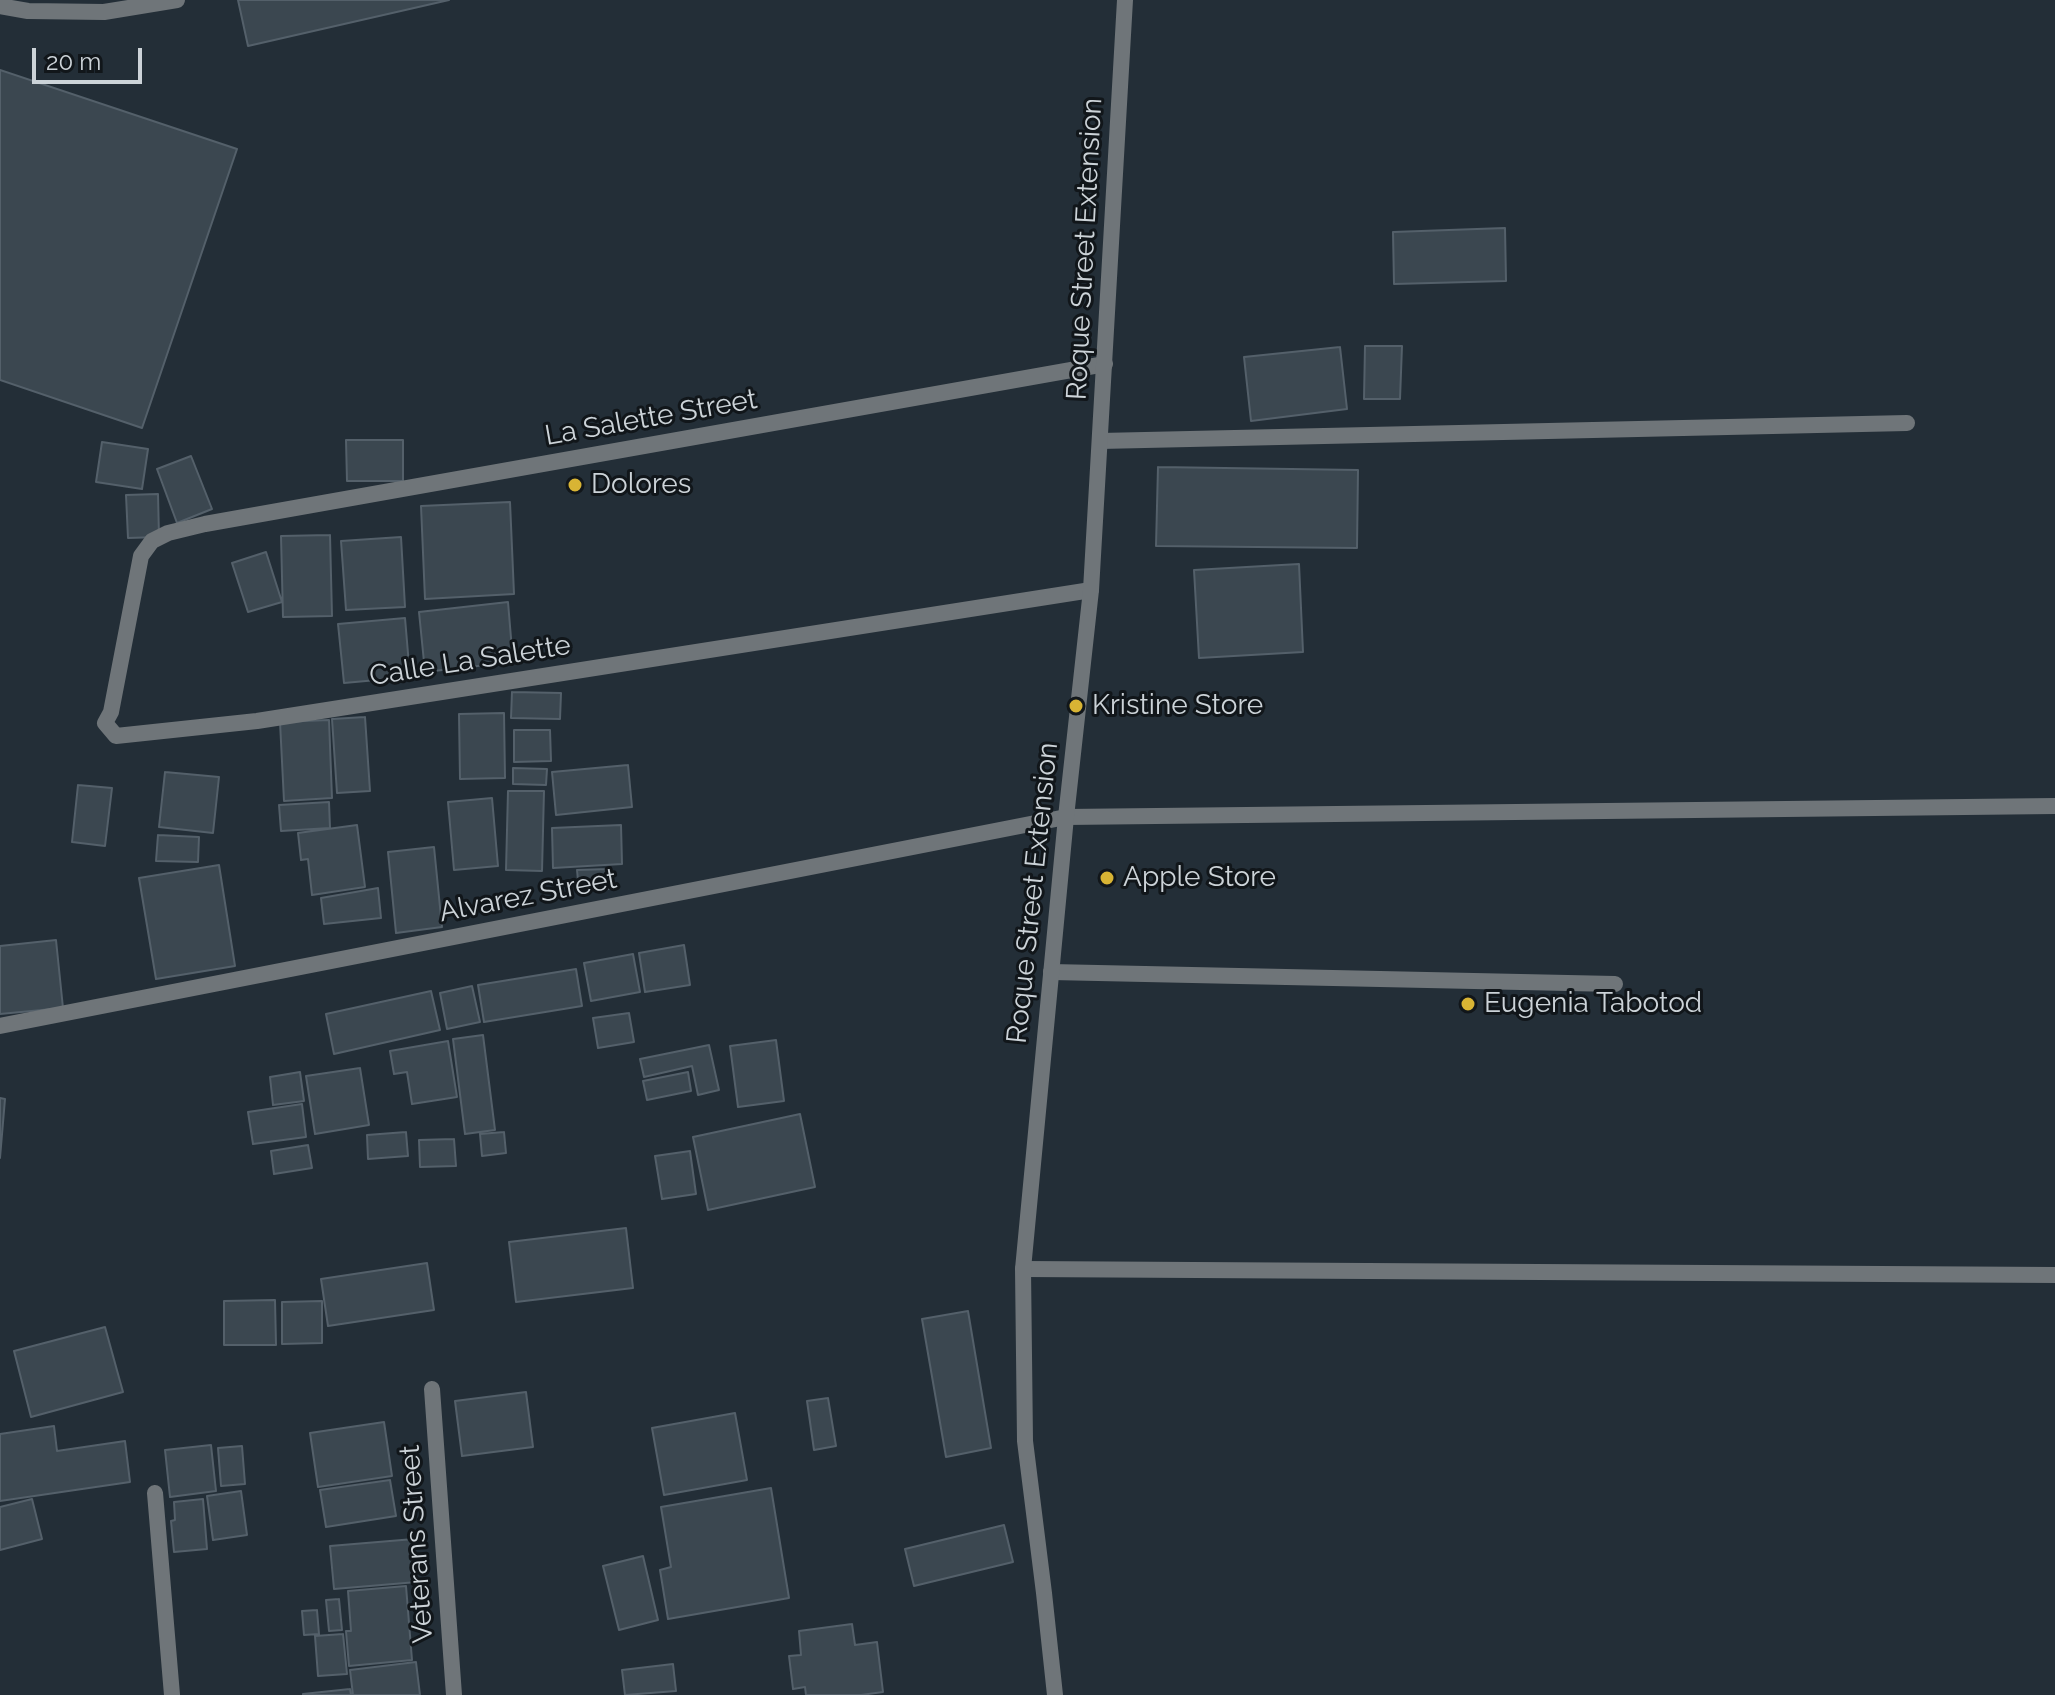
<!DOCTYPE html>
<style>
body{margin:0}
#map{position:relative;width:2055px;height:1695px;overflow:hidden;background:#232e37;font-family:Raleway,sans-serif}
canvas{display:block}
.scale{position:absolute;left:32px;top:48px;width:110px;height:36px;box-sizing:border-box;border:4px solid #ccd3d8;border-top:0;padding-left:10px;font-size:24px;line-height:28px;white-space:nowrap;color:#ccd3d8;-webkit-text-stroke:6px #11161a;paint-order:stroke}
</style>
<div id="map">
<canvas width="2055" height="1695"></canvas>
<div class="scale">20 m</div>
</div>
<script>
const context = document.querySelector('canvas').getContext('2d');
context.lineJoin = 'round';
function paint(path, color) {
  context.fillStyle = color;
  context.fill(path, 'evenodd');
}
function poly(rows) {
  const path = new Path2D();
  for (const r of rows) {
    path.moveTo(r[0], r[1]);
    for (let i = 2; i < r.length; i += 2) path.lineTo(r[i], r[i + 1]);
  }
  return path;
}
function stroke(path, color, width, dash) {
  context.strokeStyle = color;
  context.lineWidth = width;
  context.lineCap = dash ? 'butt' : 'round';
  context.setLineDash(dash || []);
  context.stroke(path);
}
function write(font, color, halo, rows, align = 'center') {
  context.font = font + ' Raleway,sans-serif';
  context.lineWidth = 6;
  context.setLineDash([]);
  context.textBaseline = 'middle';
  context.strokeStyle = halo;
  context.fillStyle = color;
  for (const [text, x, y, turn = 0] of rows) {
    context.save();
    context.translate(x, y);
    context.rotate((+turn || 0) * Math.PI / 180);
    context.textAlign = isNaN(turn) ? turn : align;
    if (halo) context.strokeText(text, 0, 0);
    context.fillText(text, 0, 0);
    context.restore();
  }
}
const building = poly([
 [238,0,449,0,248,46,238,0],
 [0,70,237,149,142,428,0,380,0,70],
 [1505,228,1506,281,1394,284,1393,232,1505,228],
 [1365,346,1402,346,1400,399,1364,399,1365,346],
 [1340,347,1347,409,1251,421,1244,357,1340,347],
 [346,440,403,440,403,481,347,481,346,440],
 [102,442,148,449,142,489,96,482,102,442],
 [191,456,212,509,177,523,157,469,191,456],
 [1158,467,1358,470,1357,548,1156,546,1158,467],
 [158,494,159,537,128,538,126,495,158,494],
 [510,502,514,594,425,599,421,506,510,502],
 [330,535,332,616,283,617,281,536,330,535],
 [401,537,405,607,346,610,341,541,401,537],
 [266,552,282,602,248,612,232,563,266,552],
 [1299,564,1303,652,1199,658,1194,570,1299,564],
 [508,602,513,662,425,672,419,612,508,602],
 [405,618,410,677,344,683,338,624,405,618],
 [512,692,561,693,560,719,511,718,512,692],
 [504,713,505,778,460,779,459,714,504,713],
 [365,717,370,791,337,793,332,719,365,717],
 [329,720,332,798,284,801,280,722,329,720],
 [514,730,550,730,551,761,514,762,514,730],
 [628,765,632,807,556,815,552,772,628,765],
 [513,768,547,769,546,785,513,784,513,768],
 [165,772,219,777,213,833,159,827,165,772],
 [78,785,112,788,105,846,72,842,78,785],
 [508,791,544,791,542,871,506,870,508,791],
 [492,798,498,866,454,870,448,802,492,798],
 [329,802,330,828,281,831,279,805,329,802],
 [357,825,365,887,312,895,308,859,301,860,298,833,357,825],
 [621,825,622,864,553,868,552,828,621,825],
 [158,835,199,837,198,862,156,861,158,835],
 [434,847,442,927,396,933,388,852,434,847],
 [219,865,235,966,156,979,139,878,219,865],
 [608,869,609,889,579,891,577,870,608,869],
 [378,888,381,918,324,924,321,898,378,888],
 [56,940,63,1008,0,1014,0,946,56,940],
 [684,945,690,985,645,992,639,953,684,945],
 [633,954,640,992,591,1001,584,963,633,954],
 [576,969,582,1006,484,1022,478,985,576,969],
 [472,986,480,1022,447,1029,440,993,472,986],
 [431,991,440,1030,334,1054,326,1014,431,991],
 [629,1013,634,1042,598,1048,593,1018,629,1013],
 [483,1035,495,1130,465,1134,453,1039,483,1035],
 [776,1040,784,1101,738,1107,730,1046,776,1040],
 [448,1041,457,1097,412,1104,407,1072,394,1074,390,1051,448,1041],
 [709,1045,719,1090,698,1095,692,1066,644,1077,640,1059,709,1045],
 [360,1068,369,1125,315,1134,306,1076,360,1068],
 [300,1072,304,1101,273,1105,270,1077,300,1072],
 [688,1072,691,1091,647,1100,643,1081,688,1072],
 [0,1098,5,1099,0,1158,0,1098],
 [302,1104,306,1137,253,1144,248,1112,302,1104],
 [800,1114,815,1187,708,1210,693,1137,800,1114],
 [406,1132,408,1156,368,1159,367,1135,406,1132],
 [504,1132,506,1153,482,1156,480,1134,504,1132],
 [454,1139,456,1166,420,1167,419,1140,454,1139],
 [308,1145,312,1168,274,1174,271,1151,308,1145],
 [690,1151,696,1194,662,1199,655,1156,690,1151],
 [626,1228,633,1288,516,1302,509,1242,626,1228],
 [427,1263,434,1310,328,1326,321,1279,427,1263],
 [275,1300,276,1345,224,1345,224,1301,275,1300],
 [322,1301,322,1343,282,1344,282,1302,322,1301],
 [968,1311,991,1448,946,1457,922,1319,968,1311],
 [105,1327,123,1392,31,1417,14,1351,105,1327],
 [526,1392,533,1447,462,1456,455,1401,526,1392],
 [828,1398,836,1446,814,1450,807,1401,828,1398],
 [735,1413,747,1480,664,1495,652,1428,735,1413],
 [384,1422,392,1476,318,1487,310,1433,384,1422],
 [54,1426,57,1451,125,1441,130,1482,0,1501,0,1434,54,1426],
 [211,1445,216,1491,170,1497,165,1450,211,1445],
 [242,1446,245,1484,221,1486,218,1448,242,1446],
 [390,1480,396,1516,326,1527,320,1490,390,1480],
 [771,1488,789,1598,668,1619,660,1570,671,1567,661,1507,771,1488],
 [241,1491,247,1535,213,1540,207,1496,241,1491],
 [32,1499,42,1539,0,1550,0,1507,32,1499],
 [203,1499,207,1549,174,1552,171,1521,175,1520,174,1502,203,1499],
 [1004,1525,1013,1562,914,1586,905,1549,1004,1525],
 [414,1539,417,1582,334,1589,330,1546,414,1539],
 [643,1556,658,1620,619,1630,603,1566,643,1556],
 [406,1586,412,1660,349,1666,346,1631,351,1631,348,1591,406,1586],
 [339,1599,342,1630,329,1631,326,1600,339,1599],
 [317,1610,319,1634,304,1635,302,1611,317,1610],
 [852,1624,855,1645,877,1642,883,1692,861,1695,806,1695,805,1687,793,1689,789,1656,801,1655,799,1631,852,1624],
 [343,1634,347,1674,318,1676,315,1636,343,1634],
 [416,1662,420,1695,353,1695,350,1670,416,1662],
 [673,1664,676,1691,625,1695,622,1670,673,1664],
 [350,1689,351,1695,303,1695,303,1694,350,1689]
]);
paint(building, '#3b4750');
stroke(building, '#54606a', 2);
stroke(poly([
 [0,6,28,11,104,12,177,0],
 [1100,441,1907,423],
 [1066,817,2055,806]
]), '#6f7579', 16);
stroke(poly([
 [1091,590,257,721,116,736,105,723,111,712,141,556,152,541,168,533,205,524,1105,364],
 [1051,972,1615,984],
 [0,1026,1066,817],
 [1023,1269,2055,1275],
 [432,1389,454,1695],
 [155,1493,172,1695]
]), '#6f7579', 16);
stroke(poly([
 [1055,1695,1044,1593,1025,1441,1023,1269,1066,817,1091,590,1125,0]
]), '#6f7579', 16);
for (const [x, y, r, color] of [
 [575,485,8,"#d8b434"],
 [1076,706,8,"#d8b434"],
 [1107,878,8,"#d8b434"],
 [1468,1004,8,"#d8b434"]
]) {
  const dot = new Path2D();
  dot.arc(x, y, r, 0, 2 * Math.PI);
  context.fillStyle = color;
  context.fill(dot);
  stroke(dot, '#11161a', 3);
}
write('28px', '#ccd3d8', '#11161a', [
 ["Roque Street Extension",1085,249,-87],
 ["La Salette Street",651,418,-10],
 ["Calle La Salette",470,661,-9],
 ["Roque Street Extension",1033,893,-84],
 ["Alvarez Street",528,896,-11],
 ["Veterans Street",417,1544,-94]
]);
write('28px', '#ccd3d8', '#11161a', [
 ["Dolores",591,485],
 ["Kristine Store",1092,706],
 ["Apple Store",1123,878],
 ["Eugenia Tabotod",1484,1004]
], 'left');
</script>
